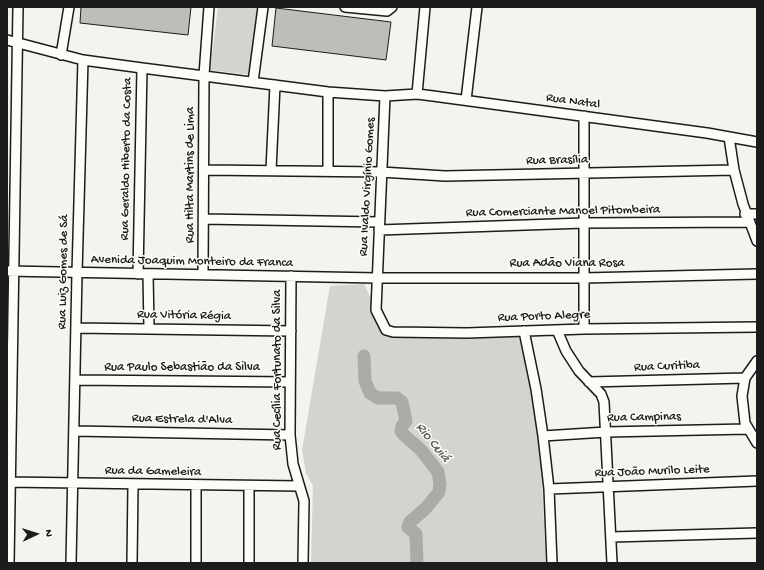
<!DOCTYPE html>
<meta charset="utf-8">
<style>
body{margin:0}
#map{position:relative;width:764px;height:570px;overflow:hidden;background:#f4f3ee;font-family:"Gochi Hand",sans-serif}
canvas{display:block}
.frame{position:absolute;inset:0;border:8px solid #1c1c1c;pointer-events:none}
.north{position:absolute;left:16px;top:514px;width:40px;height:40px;-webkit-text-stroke:3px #fdfcf7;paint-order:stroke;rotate:86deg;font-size:11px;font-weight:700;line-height:16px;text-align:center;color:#1c1c1c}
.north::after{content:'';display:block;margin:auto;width:14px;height:18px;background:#1c1c1c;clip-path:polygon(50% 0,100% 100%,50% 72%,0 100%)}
</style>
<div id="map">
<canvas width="764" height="570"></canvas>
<div class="frame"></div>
<div class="north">N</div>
</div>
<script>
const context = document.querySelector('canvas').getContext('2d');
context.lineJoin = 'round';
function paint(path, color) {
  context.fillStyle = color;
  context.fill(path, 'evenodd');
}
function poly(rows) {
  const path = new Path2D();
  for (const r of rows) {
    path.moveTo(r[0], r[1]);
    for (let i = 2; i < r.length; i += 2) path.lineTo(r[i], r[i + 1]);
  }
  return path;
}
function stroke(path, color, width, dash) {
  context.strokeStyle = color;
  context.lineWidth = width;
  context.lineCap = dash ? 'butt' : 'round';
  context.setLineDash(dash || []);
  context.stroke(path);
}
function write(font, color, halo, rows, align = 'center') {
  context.font = font + ' "Gochi Hand",sans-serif';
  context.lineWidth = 3;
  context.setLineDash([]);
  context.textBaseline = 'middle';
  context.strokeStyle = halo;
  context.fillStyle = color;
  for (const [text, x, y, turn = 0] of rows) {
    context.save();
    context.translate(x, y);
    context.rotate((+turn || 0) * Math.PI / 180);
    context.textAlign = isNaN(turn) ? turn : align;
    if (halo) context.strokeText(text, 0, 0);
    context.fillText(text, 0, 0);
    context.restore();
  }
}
paint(poly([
 [218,7,259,7,251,75,210,70],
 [364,284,387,331,522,333,539,426,546,563,311,563,313,486,306,473,302,450,330,286]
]), '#d4d3cf');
stroke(poly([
 [364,356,365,381,370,393,378,398,397,398,402,402,406,421,402,426,401,431,404,435,421,450,438,472,440,484,439,492,426,508,410,522,408,527,416,534,417,563]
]), '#abaaa6', 13);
const building = poly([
 [81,7,191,7,188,35,80,23,81,7],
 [276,8,391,22,386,60,272,46,276,8]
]);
paint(building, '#bebdba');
stroke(building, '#1c1c1c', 1);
const minor = poly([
 [345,7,387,11,392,7],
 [7,40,83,60,142,68,328,92,385,96,417,94,433,96,707,133,757,142],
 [61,55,69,7],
 [253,82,263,7],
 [328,92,328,170],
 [417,94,425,7],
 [385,96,376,310,386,330,393,332,467,333,584,329,757,327],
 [466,100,477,7],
 [729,137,734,170,743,204,757,241],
 [205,170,381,172,445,176,734,170],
 [271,170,275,85],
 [745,214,757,214],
 [204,219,379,222],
 [379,230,584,223,749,222],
 [7,271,377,278,583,278,757,274],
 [138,274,142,68],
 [148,274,149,328],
 [203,274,204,75,209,7],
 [291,276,290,435,293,464,304,501,303,563],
 [76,328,291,331],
 [584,329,584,116],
 [557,330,566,351,579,371,601,394,604,402,612,563],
 [524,331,536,389,543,436,549,489,552,563],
 [757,361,745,378,742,396,745,423,757,443],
 [75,380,290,382],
 [589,382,745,378],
 [74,431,290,435],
 [543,436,606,432,747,429],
 [7,482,299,486],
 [549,489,757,481],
 [611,537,757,533],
 [9,563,18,7],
 [71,563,77,273,83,60],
 [132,563,133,485],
 [196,563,196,485],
 [249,563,249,486]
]);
stroke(minor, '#1c1c1c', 12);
stroke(minor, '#fdfcf7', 9);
write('13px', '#1c1c1c', '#fdfcf7', [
 ["Rua Natal",573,102,8],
 ["Rua Geraldo Hiberto da Costa",127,159,-89],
 ["Rua Brasília",557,161,-1],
 ["Rua Hilta Martins de Lima",191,175,-90],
 ["Rua Ivaldo Virgínio Gomes",368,187,-87],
 ["Rua Comerciante Manoel Pitombeira",563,212,-1],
 ["Avenida Joaquim Monteiro da Franca",192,262,1],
 ["Rua Adão Viana Rosa",567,264],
 ["Rua Luiz Gomes de Sá",64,272,-89],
 ["Rua Vitória Régia",184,316,1],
 ["Rua Porto Alegre",544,317,-2],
 ["Rua Curitiba",667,367,-2],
 ["Rua Paulo Sebastião da Silva",182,368],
 ["Rua Cecília Fortunato da Silva",278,370,-90],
 ["Rua Campinas",644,418,-1],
 ["Rua Estrela d'Alva",182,420,1],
 ["Rua da Gameleira",153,472,1],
 ["Rua João Murilo Leite",652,472,-2]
]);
write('italic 14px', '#5c5c5a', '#fdfcf7', [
 ["Rio Cuiá",432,443,51]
]);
</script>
